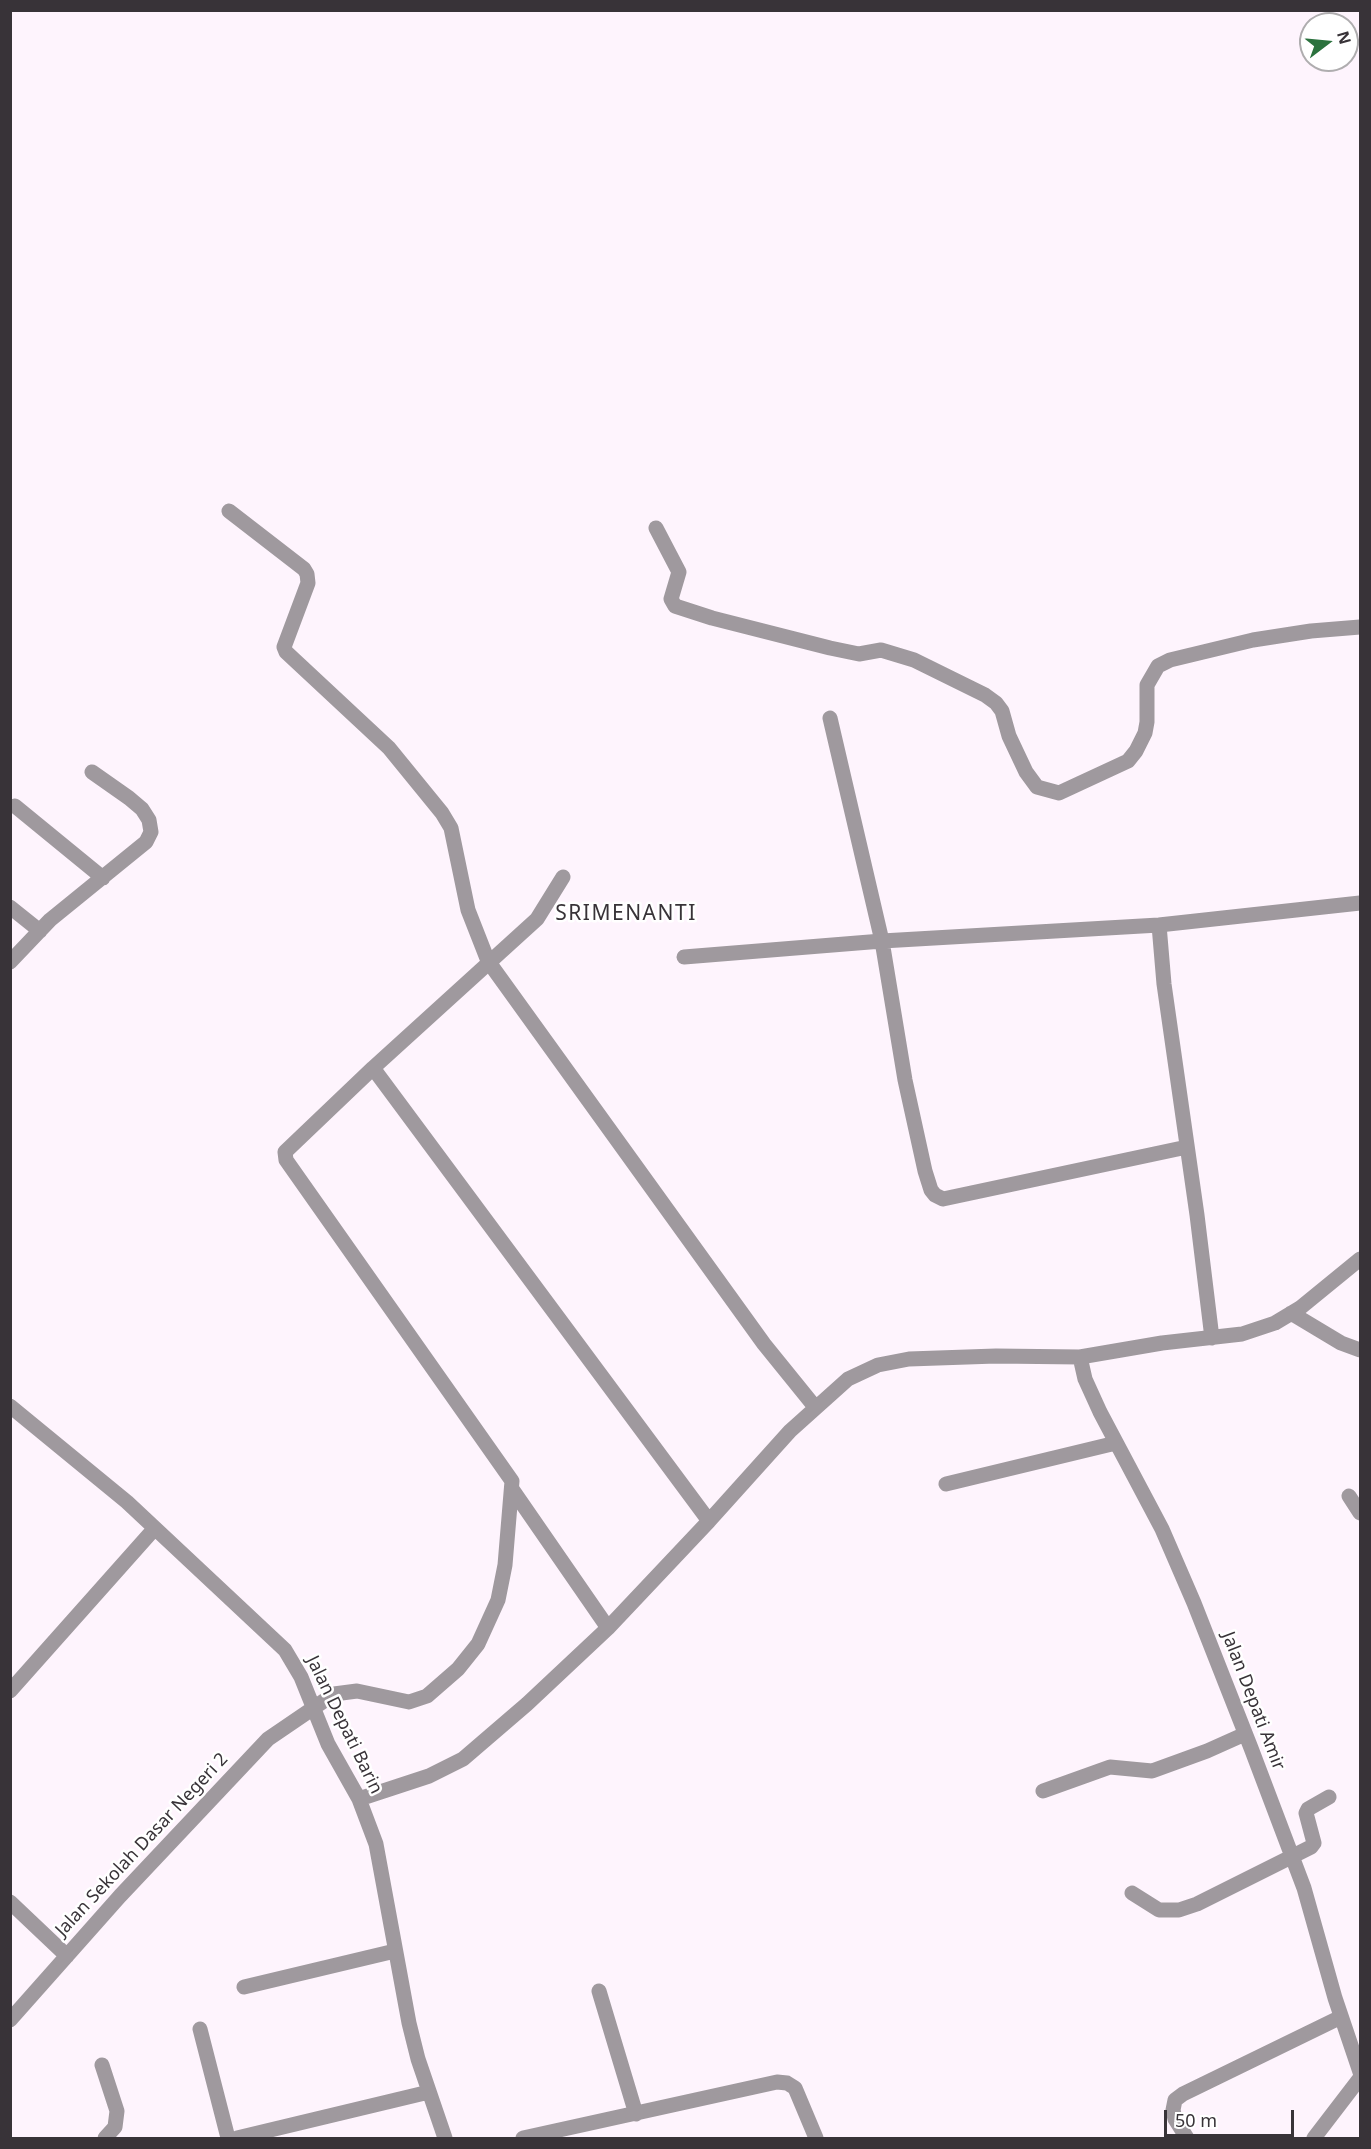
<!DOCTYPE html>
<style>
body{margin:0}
#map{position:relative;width:1371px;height:2149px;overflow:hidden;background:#fef4fd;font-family:"Noto Sans",sans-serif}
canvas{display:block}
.frame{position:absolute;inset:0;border:12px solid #383338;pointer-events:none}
.north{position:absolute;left:1299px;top:12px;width:60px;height:60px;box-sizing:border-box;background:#fff;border:2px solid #afadaf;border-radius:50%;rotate:74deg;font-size:16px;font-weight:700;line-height:24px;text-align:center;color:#383338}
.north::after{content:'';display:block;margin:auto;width:21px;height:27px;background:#2b723e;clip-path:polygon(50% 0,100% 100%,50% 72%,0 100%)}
.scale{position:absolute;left:1164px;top:2110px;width:130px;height:27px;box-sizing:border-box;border:3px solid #383338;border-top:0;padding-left:8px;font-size:18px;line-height:21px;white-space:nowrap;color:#383338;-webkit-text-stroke:4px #fff;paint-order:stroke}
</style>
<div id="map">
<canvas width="1371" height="2149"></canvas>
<div class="frame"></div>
<div class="north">N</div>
<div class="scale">50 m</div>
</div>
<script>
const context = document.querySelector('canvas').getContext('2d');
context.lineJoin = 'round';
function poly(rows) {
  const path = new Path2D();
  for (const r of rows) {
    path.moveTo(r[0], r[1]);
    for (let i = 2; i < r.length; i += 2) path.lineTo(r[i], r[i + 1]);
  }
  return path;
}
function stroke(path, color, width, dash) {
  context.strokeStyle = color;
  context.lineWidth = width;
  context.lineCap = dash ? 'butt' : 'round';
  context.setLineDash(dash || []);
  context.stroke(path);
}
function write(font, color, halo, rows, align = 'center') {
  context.font = font + ' "Noto Sans",sans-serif';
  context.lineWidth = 5;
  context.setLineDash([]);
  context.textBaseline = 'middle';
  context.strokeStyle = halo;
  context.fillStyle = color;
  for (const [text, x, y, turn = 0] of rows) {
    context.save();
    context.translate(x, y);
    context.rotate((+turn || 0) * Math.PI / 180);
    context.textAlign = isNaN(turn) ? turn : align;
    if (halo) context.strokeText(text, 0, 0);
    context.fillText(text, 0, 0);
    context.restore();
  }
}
stroke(poly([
 [229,511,304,569,307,574,308,583,284,647,286,652,389,748,442,813,451,828,468,910,488,961,764,1344,815,1407],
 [656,528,679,572,671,599,675,606,712,618,830,648,859,654,881,650,914,660,985,695,996,703,1002,711,1009,736,1026,772,1037,787,1059,793,1128,761,1136,751,1145,733,1147,722,1147,685,1158,666,1170,660,1253,640,1311,631,1360,627],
 [830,718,882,941,905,1080,925,1171,931,1190,935,1195,943,1199,1187,1147],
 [15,806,103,878],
 [10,907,40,931],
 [1159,925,1164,984,1197,1215,1212,1338],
 [684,957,882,941,1159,925,1360,903],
 [10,962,50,920,146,842,151,832,149,820,142,809,129,798,92,772],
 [373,1068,709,1521],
 [1291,1313,1341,1343,1360,1350],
 [1080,1357,1085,1379,1100,1412,1162,1529,1194,1603,1251,1748,1304,1888,1335,1998,1360,2072],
 [10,1406,127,1502,285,1650,301,1677,328,1744,359,1799,376,1844,409,2023,418,2059,445,2138],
 [946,1484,1116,1443],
 [512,1489,608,1628],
 [1349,1496,1360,1513],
 [10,1691,155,1528],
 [1043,1791,1110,1767,1152,1771,1207,1751,1245,1734],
 [359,1799,429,1776,463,1759,527,1704,608,1628,709,1521,790,1431,848,1379,878,1365,909,1359,996,1356,1080,1357,1162,1343,1242,1334,1275,1323,1300,1308,1360,1259],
 [1132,1893,1159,1910,1179,1910,1197,1904,1311,1847,1314,1843,1306,1813,1308,1809,1329,1797],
 [10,1902,67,1956],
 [244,1987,395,1951],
 [599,1991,636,2114],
 [10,2020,120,1896,268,1739,334,1694,357,1691,409,1702,427,1696,458,1669,478,1644,498,1600,505,1565,512,1481,286,1160,285,1152,373,1068,537,919,563,877],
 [200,2029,228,2138],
 [102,2065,117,2111,115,2127,105,2138],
 [237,2138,429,2092],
 [523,2138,777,2082,787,2083,795,2088,816,2138],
 [1187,2138,1175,2119,1173,2110,1175,2100,1183,2094,1341,2017],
 [1314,2138,1360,2078]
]), '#9f999e', 15);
write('18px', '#383338', '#fff', [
 ["Jalan Depati Amir",1253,1701,69],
 ["Jalan Depati Barin",344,1725,64],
 ["Jalan Sekolah Dasar Negeri 2",142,1845,-47]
]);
context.letterSpacing = '1.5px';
write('21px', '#383338', '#fff', [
 ["SRIMENANTI",626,914]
]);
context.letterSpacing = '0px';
</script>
